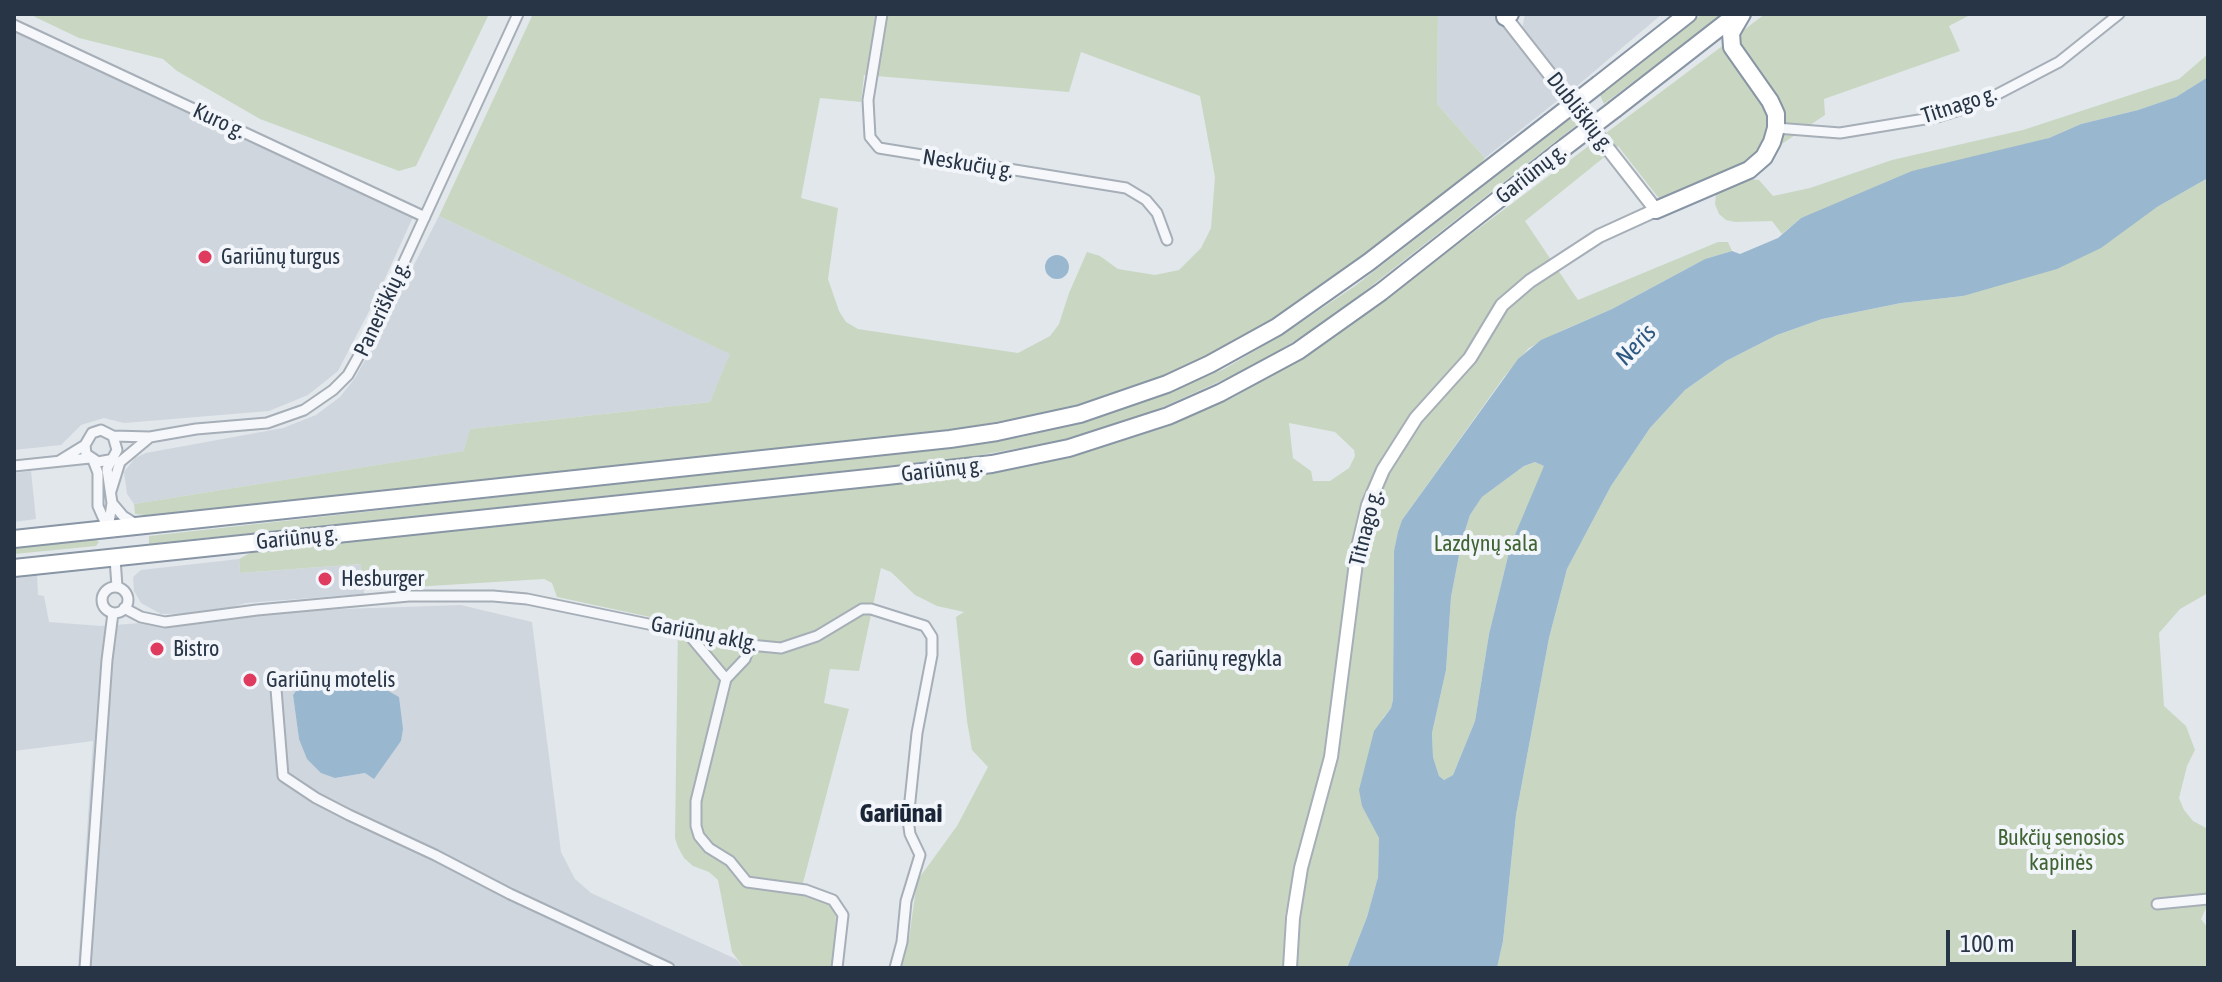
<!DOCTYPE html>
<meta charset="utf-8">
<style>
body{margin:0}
#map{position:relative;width:2222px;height:982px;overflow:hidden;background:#e2e7ec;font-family:"Asap Condensed",sans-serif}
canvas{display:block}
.frame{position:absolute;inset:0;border:16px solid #283546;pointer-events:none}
.scale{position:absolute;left:1946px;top:930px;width:130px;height:36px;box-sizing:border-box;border:4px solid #283546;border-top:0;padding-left:10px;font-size:24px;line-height:28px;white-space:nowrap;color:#283546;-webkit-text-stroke:6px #f2f5f9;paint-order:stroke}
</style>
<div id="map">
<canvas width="2222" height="982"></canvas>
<div class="frame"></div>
<div class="scale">100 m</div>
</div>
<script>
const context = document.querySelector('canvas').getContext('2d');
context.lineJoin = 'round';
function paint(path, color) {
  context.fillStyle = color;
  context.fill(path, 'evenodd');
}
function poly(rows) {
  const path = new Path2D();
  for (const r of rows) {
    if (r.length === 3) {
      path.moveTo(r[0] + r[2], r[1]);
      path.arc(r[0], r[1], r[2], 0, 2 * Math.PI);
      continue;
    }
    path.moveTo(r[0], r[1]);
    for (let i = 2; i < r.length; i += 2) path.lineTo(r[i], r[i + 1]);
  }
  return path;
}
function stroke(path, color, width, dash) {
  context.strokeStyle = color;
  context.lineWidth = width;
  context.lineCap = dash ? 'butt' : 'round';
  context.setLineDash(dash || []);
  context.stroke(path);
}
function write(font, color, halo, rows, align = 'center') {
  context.font = font + ' "Asap Condensed",sans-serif';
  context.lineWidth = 8;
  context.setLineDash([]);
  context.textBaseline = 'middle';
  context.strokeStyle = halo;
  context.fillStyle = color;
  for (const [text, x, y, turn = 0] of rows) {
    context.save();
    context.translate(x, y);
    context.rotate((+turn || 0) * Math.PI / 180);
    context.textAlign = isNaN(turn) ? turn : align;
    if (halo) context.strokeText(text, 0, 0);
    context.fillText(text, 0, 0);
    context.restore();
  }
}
paint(poly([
 [1438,14,1497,14,1562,97,1485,158,1437,104],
 [1525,14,1662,14,1571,91,1522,29],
 [14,31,413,217,377,296,338,371,308,395,269,411,124,423,104,418,81,425,61,445,14,450],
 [439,216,731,354,710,402,470,429,465,451,134,504,127,494,124,472,135,458,146,453,283,428,316,415,340,397,355,378,370,351],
 [31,471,36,519,14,522,14,473],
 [239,559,240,573,362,564,364,594,246,603,210,613,161,614,141,603,134,591,133,577,141,570],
 [37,575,38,595,44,596,49,622,101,626,313,610,461,605,532,622,561,852,575,879,591,893,736,959,744,968,78,968,93,741,14,751,14,577],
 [315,681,383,688,401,741,374,778,365,773,335,778,299,739,293,695,300,685]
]), '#d0d6de');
paint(poly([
 [29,14,489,14,416,166,399,171,260,119,177,71,163,59,79,38],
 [533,14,1438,14,1437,104,1485,158,1479,166,1377,246,1263,327,1180,371,1130,389,1049,413,931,433,153,516,135,514,134,504,464,451,470,429,710,402,730,354,439,216],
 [1081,52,1200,96,1215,177,1211,228,1201,248,1179,270,1155,275,1118,269,1100,256,1087,252,1069,293,1059,324,1050,336,1018,353,858,329,846,322,839,311,828,279,838,208,801,198,820,98,861,102,864,75,1069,92],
 [1702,14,1723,14,1604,104,1600,95],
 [1765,14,1972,14,1949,26,1960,51,1824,99,1825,115,1752,164,1661,201,1618,146,1525,221,1578,300,1718,242,1728,242,1732,251,1705,259,1612,309,1561,331,1529,348,1504,377,1402,520,1394,551,1393,700,1391,708,1383,718,1378,877,1367,917,1347,968,1296,968,1296,941,1307,874,1293,873,1285,917,1283,968,899,968,907,939,909,939,917,881,957,826,988,767,972,750,967,721,956,617,964,612,937,606,915,595,891,572,881,568,859,671,830,669,824,703,849,709,800,894,828,903,836,913,833,968,744,968,732,952,718,880,709,872,693,866,684,858,678,847,675,838,678,623,557,597,552,583,544,579,364,590,361,564,240,573,239,559,252,552,982,475,1069,458,1169,426,1236,396,1327,342],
 [1289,423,1335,432,1354,450,1355,456,1349,468,1330,481,1313,481,1311,471,1293,458],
 [2208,54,2208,77,2176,97,2138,110,2081,124,2049,138,1801,218,1782,234,1772,221,1735,222,1726,220,1719,214,1715,204,1716,194,1734,183,1749,179,1759,180,1773,196,1810,188,1892,160,2023,130,2179,79],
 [1574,116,1579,123,1328,320,1254,366,1145,415,1059,441,964,458,149,544,149,536,955,446,1022,437,1090,420,1158,396,1224,369,1285,333,1355,286],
 [2208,178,2208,593,2180,609,2159,633,2164,706,2186,726,2195,750,2187,766,2179,798,2184,810,2193,821,2208,829,2208,904,2201,919,2208,928,2208,968,1497,968,1503,941,1516,815,1549,638,1567,569,1611,486,1650,428,1685,390,1726,361,1777,335,1822,319,1901,303,1963,296,2157,207],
 [1535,462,1545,466,1511,544,1489,634,1475,721,1453,775,1444,780,1439,776,1433,757,1432,733,1446,670,1451,597,1462,540,1470,515,1482,497,1524,466],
 [95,539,99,542,96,546,14,554,14,546]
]), '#c9d7c2');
paint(poly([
 [2208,77,2208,178,2157,207,2101,248,2057,269,1963,296,1901,303,1822,319,1777,335,1726,361,1685,390,1650,428,1611,486,1567,569,1549,638,1516,815,1503,941,1497,968,1347,968,1367,917,1378,877,1379,838,1362,806,1359,790,1374,731,1391,708,1393,700,1394,551,1398,532,1402,520,1518,359,1541,340,1612,309,1705,259,1732,251,1740,254,1778,238,1801,218,1912,171,2049,138,2081,124,2138,110,2176,97],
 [1535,462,1544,466,1511,544,1489,634,1475,721,1453,775,1444,780,1439,776,1433,757,1432,733,1446,670,1451,597,1462,540,1470,515,1482,497,1524,466],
 [1057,267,12],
 [315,681,383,688,399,697,403,729,401,741,374,779,365,773,335,778,321,773,307,759,299,739,293,695,300,685]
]), '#99b8d0');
const street = poly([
 [882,14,868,100,870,137,879,148,1126,188,1146,200,1157,213,1167,240],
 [14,25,425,217],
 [1776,128,1840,133,1937,117,1966,108,1994,96,2059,62,2119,14],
 [93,460,98,473,98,506,108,529],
 [109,460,98,462,86,454,85,445,92,433,101,430,113,436,150,437,196,429,267,423,304,410,333,390,348,375,370,336,518,14],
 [59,461,85,445],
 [14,466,90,458],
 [111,491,120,462,150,437],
 [112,503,123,516,136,524],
 [108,529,112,503,107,469,117,450,113,436],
 [115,558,117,587],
 [115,600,13],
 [124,608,141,617,165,622,257,610,409,596,493,596,527,599,750,645,781,648,817,636,862,609,871,609,925,626,932,637,932,655,917,733,908,820,910,834,920,855,906,901,902,942,895,968],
 [685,630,726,679,696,801,696,826,699,836,709,848,730,861,747,882,806,890,833,900,843,915,837,968],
 [726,679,745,659,750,645],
 [276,689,283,776,316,798,349,815,435,855,510,894,669,968],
 [2157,904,2208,899],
 [85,968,107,660,113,613]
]);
const secondary = poly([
 [1290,968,1293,918,1301,868,1331,757,1358,547,1368,505,1383,470,1416,418,1470,358,1502,305,1530,281,1599,236,1656,210,1505,17]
]);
const highway = poly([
 [1505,17,1510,14],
 [1599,84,1688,14],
 [1615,109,1737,14],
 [1656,210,1749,170,1764,157,1772,142,1776,128,1776,114,1770,101,1732,47,1731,33,1742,14],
 [14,539,950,439,997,432,1080,414,1167,384,1210,364,1277,327,1369,262,1550,122],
 [14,568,887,476,992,464,1069,448,1168,416,1220,393,1298,351,1381,292,1565,147]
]);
stroke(street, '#a6aeb7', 13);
stroke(secondary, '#a6aeb7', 16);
stroke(highway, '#8895a4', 20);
stroke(street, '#f6f7fa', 9);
stroke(secondary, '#fff', 12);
stroke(highway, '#fff', 16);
const highwayBridge = poly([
 [1550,122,1599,84],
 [1565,147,1615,109]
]);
stroke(highwayBridge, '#8895a4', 20, []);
stroke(highwayBridge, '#fff', 16);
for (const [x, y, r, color] of [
 [205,257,8,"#de3b5f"],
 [325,579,8,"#de3b5f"],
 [157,649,8,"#de3b5f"],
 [1137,659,8,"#de3b5f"],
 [250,680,8,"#de3b5f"]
]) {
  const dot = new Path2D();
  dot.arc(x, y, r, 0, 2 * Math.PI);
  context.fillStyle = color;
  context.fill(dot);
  stroke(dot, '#f2f5f9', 3);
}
write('22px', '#283546', '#f2f5f9', [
 ["Titnago g.",1959,105,-18],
 ["Dubliškių g.",1580,112,52],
 ["Kuro g.",219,121,25],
 ["Neskučių g.",968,164,9],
 ["Gariūnų g.",1531,174,-38],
 ["Paneriškių g.",382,309,-65],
 ["Gariūnų g.",942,470,-7],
 ["Titnago g.",1366,528,-76],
 ["Gariūnų g.",297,538,-6],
 ["Gariūnų aklg.",704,634,11]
]);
write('22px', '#283546', '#f2f5f9', [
 ["Gariūnų turgus",221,257],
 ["Hesburger",341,579],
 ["Bistro",173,649],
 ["Gariūnų regykla",1153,659],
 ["Gariūnų motelis",266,680]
], 'left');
write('22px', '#406433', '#f2f5f9', [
 ["Lazdynų sala",1486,544],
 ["Bukčių senosios",2061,838],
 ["kapinės",2061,863]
]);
write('italic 24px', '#2d577f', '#f2f5f9', [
 ["Neris",1636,345,-47]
]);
write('bold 26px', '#1a2637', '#f2f5f9', [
 ["Gariūnai",901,814]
]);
</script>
